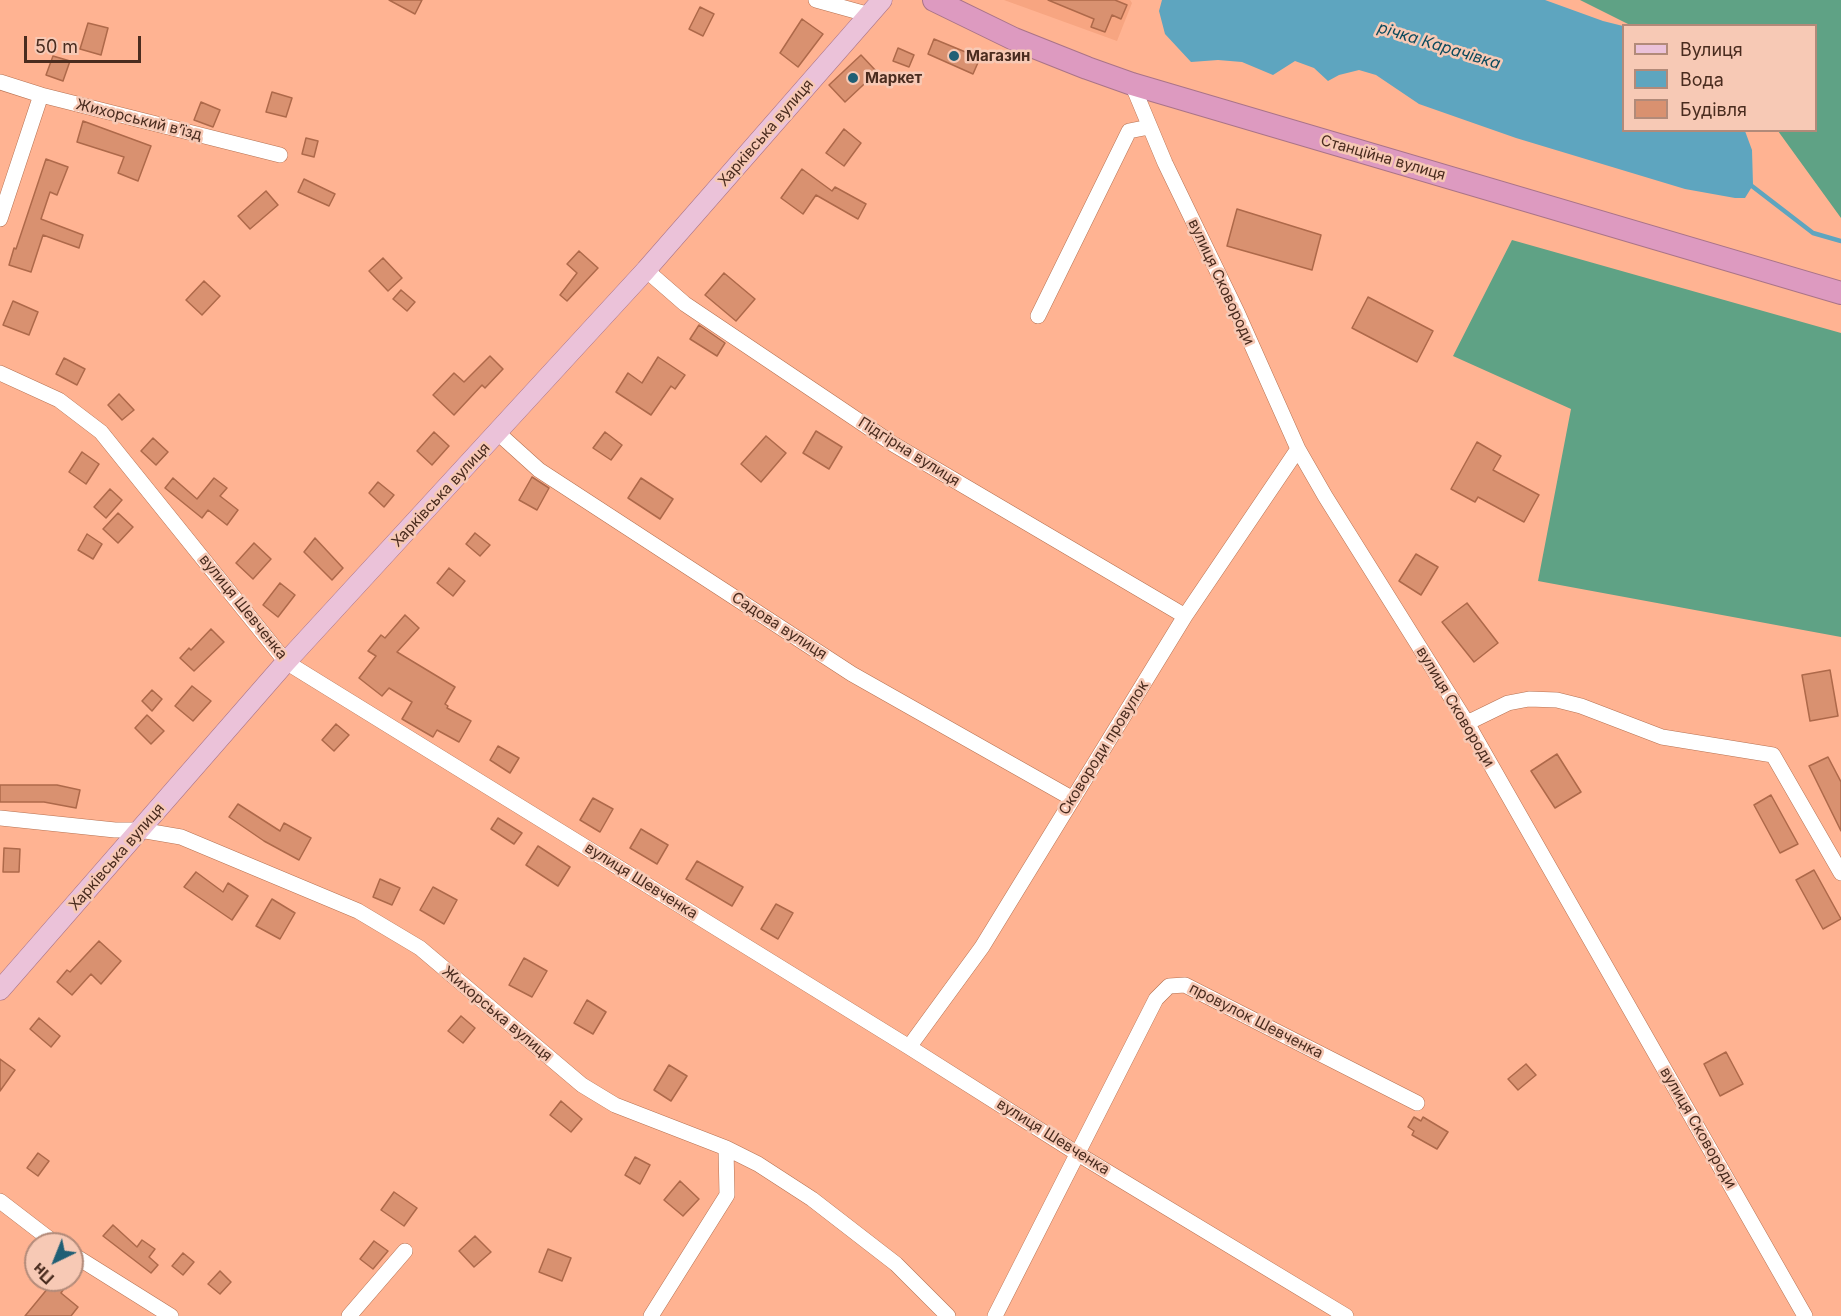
<!DOCTYPE html>
<meta charset="utf-8">
<style>
body{margin:0}
#map{position:relative;width:1841px;height:1316px;overflow:hidden;background:#ffb392;font-family:Inter,sans-serif}
canvas{display:block}
.legend{position:absolute;left:1622px;top:24px;width:195px;height:108px;box-sizing:border-box;background:#f7c9b5;border:2px solid #b28a79;margin:0;padding:8px 10px;list-style:none;font-size:18px;color:#4a2c1f}
.legend li{display:flex;align-items:center;gap:12px;height:30px}
.legend b{width:30px;border:2px solid #b28a79}
.north{position:absolute;left:24px;top:1232px;width:60px;height:60px;box-sizing:border-box;background:#f7c9b5;border:2px solid #b28a79;border-radius:50%;rotate:223deg;font-size:16px;font-weight:700;line-height:24px;text-align:center;color:#4a2c1f}
.north::after{content:'';display:block;margin:auto;width:21px;height:27px;background:#205f75;clip-path:polygon(50% 0,100% 100%,50% 72%,0 100%)}
.scale{position:absolute;left:24px;top:36px;width:117px;height:27px;box-sizing:border-box;border:3px solid #4a2c1f;border-top:0;padding-left:8px;font-size:18px;line-height:21px;white-space:nowrap;color:#4a2c1f;-webkit-text-stroke:4px #f7c9b5;paint-order:stroke}
</style>
<div id="map">
<canvas width="1841" height="1316"></canvas>
<ul class="legend">
<li><b style="height:8px;background:#ebc2d9"></b>Вулиця</li>
<li><b style="height:16px;background:#5ea5bf"></b>Вода</li>
<li><b style="height:16px;background:#d99170"></b>Будівля</li>
</ul>
<div class="north">Пн</div>
<div class="scale">50 m</div>
</div>
<script>
const context = document.querySelector('canvas').getContext('2d');
context.lineJoin = 'round';
function paint(path, color) {
  context.fillStyle = color;
  context.fill(path, 'evenodd');
}
function poly(rows) {
  const path = new Path2D();
  for (const r of rows) {
    path.moveTo(r[0], r[1]);
    for (let i = 2; i < r.length; i += 2) path.lineTo(r[i], r[i + 1]);
  }
  return path;
}
function stroke(path, color, width, dash) {
  context.strokeStyle = color;
  context.lineWidth = width;
  context.lineCap = dash ? 'butt' : 'round';
  context.setLineDash(dash || []);
  context.stroke(path);
}
function write(font, color, halo, rows, align = 'center') {
  context.font = font + ' Inter,sans-serif';
  context.lineWidth = 5;
  context.setLineDash([]);
  context.textBaseline = 'middle';
  context.strokeStyle = halo;
  context.fillStyle = color;
  for (const [text, x, y, turn = 0] of rows) {
    context.save();
    context.translate(x, y);
    context.rotate((+turn || 0) * Math.PI / 180);
    context.textAlign = isNaN(turn) ? turn : align;
    if (halo) context.strokeText(text, 0, 0);
    context.fillText(text, 0, 0);
    context.restore();
  }
}
paint(poly([
 [1004,0,1130,0,1132,3,1117,41]
]), '#f7a581');
paint(poly([
 [1580,0,1841,0,1841,218,1778,131,1816,130,1816,26,1630,25],
 [1512,240,1841,333,1841,637,1538,581,1571,409,1453,356]
]), '#5fa285');
paint(poly([
 [1162,0,1545,0,1603,21,1623,26,1624,130,1745,131,1752,150,1753,185,1745,198,1735,198,1685,189,1516,138,1419,104,1376,75,1359,70,1339,75,1328,81,1314,68,1295,61,1273,75,1242,62,1218,60,1191,62,1165,34,1159,11]
]), '#5ea5bf');
stroke(poly([
 [1748,183,1813,233,1841,241]
]), '#5ea5bf', 4.5);
const building = poly([
 [389,0,422,0,415,14,389,0],
 [1048,0,1115,0,1127,5,1121,19,1112,15,1105,32,1091,27,1094,19,1048,0],
 [700,7,714,14,703,36,689,29,700,7],
 [802,19,823,34,798,67,780,53,802,19],
 [88,23,108,28,101,55,80,49,88,23],
 [934,39,980,58,973,74,928,54,934,39],
 [898,48,914,55,909,67,893,61,898,48],
 [861,55,877,72,845,102,829,85,861,55],
 [53,56,70,61,63,81,46,75,53,56],
 [272,92,292,98,286,117,266,112,272,92],
 [201,102,220,110,213,127,194,120,201,102],
 [83,121,151,146,138,181,118,173,124,157,77,142,83,121],
 [844,129,861,143,844,166,826,153,844,129],
 [306,138,318,141,314,157,302,154,306,138],
 [46,159,68,167,57,195,50,192,41,219,83,235,79,248,43,235,31,272,9,265,14,248,16,249,46,159],
 [802,169,832,191,835,187,866,204,858,219,816,195,803,214,781,198,802,169],
 [304,179,335,194,329,206,298,192,304,179],
 [266,191,278,205,250,229,238,216,266,191],
 [1237,209,1321,235,1312,270,1227,246,1237,209],
 [579,251,598,268,567,301,560,295,577,273,567,264,579,251],
 [383,258,402,278,388,291,369,271,383,258],
 [724,273,755,299,736,321,705,295,724,273],
 [204,281,220,296,202,315,186,300,204,281],
 [401,290,415,302,407,311,393,299,401,290],
 [1368,297,1433,331,1417,362,1352,328,1368,297],
 [13,301,38,312,29,335,3,325,13,301],
 [699,325,725,343,717,356,690,339,699,325],
 [490,356,503,369,485,388,482,385,454,415,433,395,454,373,464,382,490,356],
 [658,357,685,375,675,389,671,386,651,415,616,392,628,373,642,383,658,357],
 [64,358,85,369,77,385,56,374,64,358],
 [119,394,134,410,122,420,108,405,119,394],
 [816,431,842,447,829,469,803,453,816,431],
 [434,432,449,446,432,465,417,451,434,432],
 [605,432,622,445,611,460,593,448,605,432],
 [766,436,786,453,761,482,741,464,766,436],
 [153,438,168,452,156,465,141,451,153,438],
 [1477,442,1501,456,1493,470,1539,495,1524,522,1478,497,1475,502,1451,489,1477,442],
 [82,452,99,464,86,484,69,472,82,452],
 [532,477,549,488,537,510,519,500,532,477],
 [173,478,197,499,214,478,227,488,220,496,238,510,227,525,208,510,202,518,165,488,173,478],
 [641,478,673,499,660,519,628,498,641,478],
 [378,482,394,495,384,507,369,493,378,482],
 [110,489,122,500,106,518,94,507,110,489],
 [118,513,133,527,118,543,103,529,118,513],
 [475,533,490,545,480,556,466,544,475,533],
 [87,534,102,544,93,559,78,550,87,534],
 [315,538,343,568,332,580,304,552,315,538],
 [254,543,271,559,253,579,236,563,254,543],
 [1416,554,1438,567,1421,595,1399,581,1416,554],
 [449,568,465,581,453,596,437,583,449,568],
 [280,583,295,595,278,617,263,605,280,583],
 [1467,603,1498,643,1474,662,1442,622,1467,603],
 [405,615,419,628,397,652,455,687,445,704,448,706,447,708,471,721,459,742,437,730,433,737,402,719,412,702,389,688,382,696,359,678,376,656,368,651,381,635,385,638,405,615],
 [211,629,224,642,194,671,180,658,189,648,191,650,211,629],
 [1830,670,1838,716,1810,721,1802,675,1830,670],
 [192,686,211,701,193,721,175,706,192,686],
 [152,690,162,699,152,711,142,701,152,690],
 [147,715,164,731,151,744,135,728,147,715],
 [336,724,349,735,334,751,322,740,336,724],
 [498,746,519,758,510,773,490,760,498,746],
 [1557,754,1581,792,1555,808,1531,771,1557,754],
 [1828,757,1841,782,1841,831,1809,766,1828,757],
 [0,785,57,785,80,790,76,808,44,802,0,802,0,785],
 [1771,795,1798,844,1780,853,1754,805,1771,795],
 [593,798,613,809,600,832,580,820,593,798],
 [238,804,280,831,284,823,311,838,299,860,264,841,229,817,238,804],
 [498,818,522,833,514,844,491,829,498,818],
 [641,829,668,845,657,864,630,848,641,829],
 [538,846,570,867,558,886,526,865,538,846],
 [4,848,20,849,19,872,3,872,4,848],
 [697,861,743,887,732,906,686,879,697,861],
 [1814,870,1841,919,1823,929,1796,880,1814,870],
 [196,872,223,892,228,883,248,896,232,920,184,887,196,872],
 [380,879,400,888,392,905,373,897,380,879],
 [433,887,457,900,444,924,420,910,433,887],
 [272,899,295,913,280,939,256,926,272,899],
 [776,904,793,913,778,939,761,929,776,904],
 [99,941,121,961,101,984,91,974,72,995,57,982,67,970,70,972,99,941],
 [524,958,547,971,532,997,509,985,524,958],
 [587,1000,606,1012,593,1034,574,1023,587,1000],
 [461,1016,475,1028,463,1043,448,1031,461,1016],
 [39,1018,60,1036,51,1047,30,1029,39,1018],
 [1726,1052,1743,1084,1720,1096,1704,1064,1726,1052],
 [0,1059,15,1070,0,1091,0,1059],
 [1526,1064,1536,1075,1518,1090,1508,1079,1526,1064],
 [669,1065,687,1076,671,1101,654,1090,669,1065],
 [561,1101,582,1119,571,1132,550,1115,561,1101],
 [1414,1117,1421,1121,1423,1117,1448,1132,1437,1149,1412,1135,1414,1131,1408,1127,1414,1117],
 [38,1153,49,1161,38,1176,27,1168,38,1153],
 [635,1157,650,1165,640,1184,625,1175,635,1157],
 [680,1181,699,1199,683,1216,664,1200,680,1181],
 [394,1192,417,1208,404,1226,381,1210,394,1192],
 [113,1225,137,1247,142,1240,155,1249,149,1257,158,1265,151,1273,103,1236,113,1225],
 [475,1236,491,1252,474,1267,459,1251,475,1236],
 [374,1241,388,1251,373,1269,360,1259,374,1241],
 [548,1249,571,1258,562,1281,539,1272,548,1249],
 [183,1253,194,1262,183,1275,172,1266,183,1253],
 [220,1271,231,1282,220,1294,208,1284,220,1271],
 [53,1282,63,1290,61,1293,78,1307,71,1316,25,1316,53,1282]
]);
paint(building, '#d99170');
stroke(building, '#ae694a', 1.5);
const minor = poly([
 [816,0,870,15],
 [0,82,41,95,280,155],
 [1132,84,1165,163,1237,312,1298,449,1325,496,1467,723,1805,1316],
 [0,219,41,95],
 [646,270,685,304,893,444,1185,616],
 [1038,316,1129,131,1149,127],
 [0,373,59,400,101,432,286,662,909,1047,1078,1154,1346,1316],
 [498,433,539,470,852,674,1073,799],
 [1467,723,1508,703,1529,699,1557,700,1581,706,1662,737,1773,755,1841,873],
 [0,818,115,830,140,830,181,837,358,911,420,948,582,1085,615,1105,726,1148,758,1164,812,1199,896,1264,948,1316],
 [909,1047,982,947,1185,616,1298,449],
 [0,1201,56,1244],
 [72,1254,171,1316],
 [349,1316,405,1251],
 [651,1316,727,1195,726,1148],
 [995,1316,1156,999,1169,986,1185,985,1417,1103]
]);
const major = poly([
 [0,990,286,662,646,270,882,0]
]);
const highway = poly([
 [934,0,1014,39,1087,68,1132,84,1841,293]
]);
stroke(minor, '#b67151', 16);
stroke(major, '#aa7488', 21);
stroke(highway, '#aa7488', 24);
stroke(minor, '#fff', 15);
stroke(major, '#ebc2d9', 20);
stroke(highway, '#dd9ac0', 22);
for (const [x, y, r, color] of [
 [954,56,6,"#205f75"],
 [853,78,6,"#205f75"]
]) {
  const dot = new Path2D();
  dot.arc(x, y, r, 0, 2 * Math.PI);
  context.fillStyle = color;
  context.fill(dot);
  stroke(dot, '#f7c9b5', 2);
}
write('bold 15px', '#4a2c1f', '#f7c9b5', [
 ["Магазин",966,56],
 ["Маркет",865,78]
], 'left');
write('15px', '#4a2c1f', '#f7c9b5', [
 ["Жихорський в’їзд",139,120,14],
 ["Харківська вулиця",766,133,-49],
 ["Станційна вулиця",1383,158,16],
 ["вулиця Сковороди",1221,282,65],
 ["Підгірна вулиця",909,452,32],
 ["Харківська вулиця",441,495,-47],
 ["вулиця Шевченка",243,607,51],
 ["Садова вулиця",779,626,33],
 ["вулиця Сковороди",1455,707,59],
 ["Сковороди провулок",1104,748,-58],
 ["Харківська вулиця",117,857,-49],
 ["вулиця Шевченка",641,881,32],
 ["Жихорська вулиця",497,1014,40],
 ["провулок Шевченка",1256,1021,27],
 ["вулиця Сковороди",1698,1128,60],
 ["вулиця Шевченка",1053,1137,32]
]);
write('italic 16px', '#0c4a5d', '#f7c9b5', [
 ["річка Карачівка",1439,46,17]
]);
</script>
